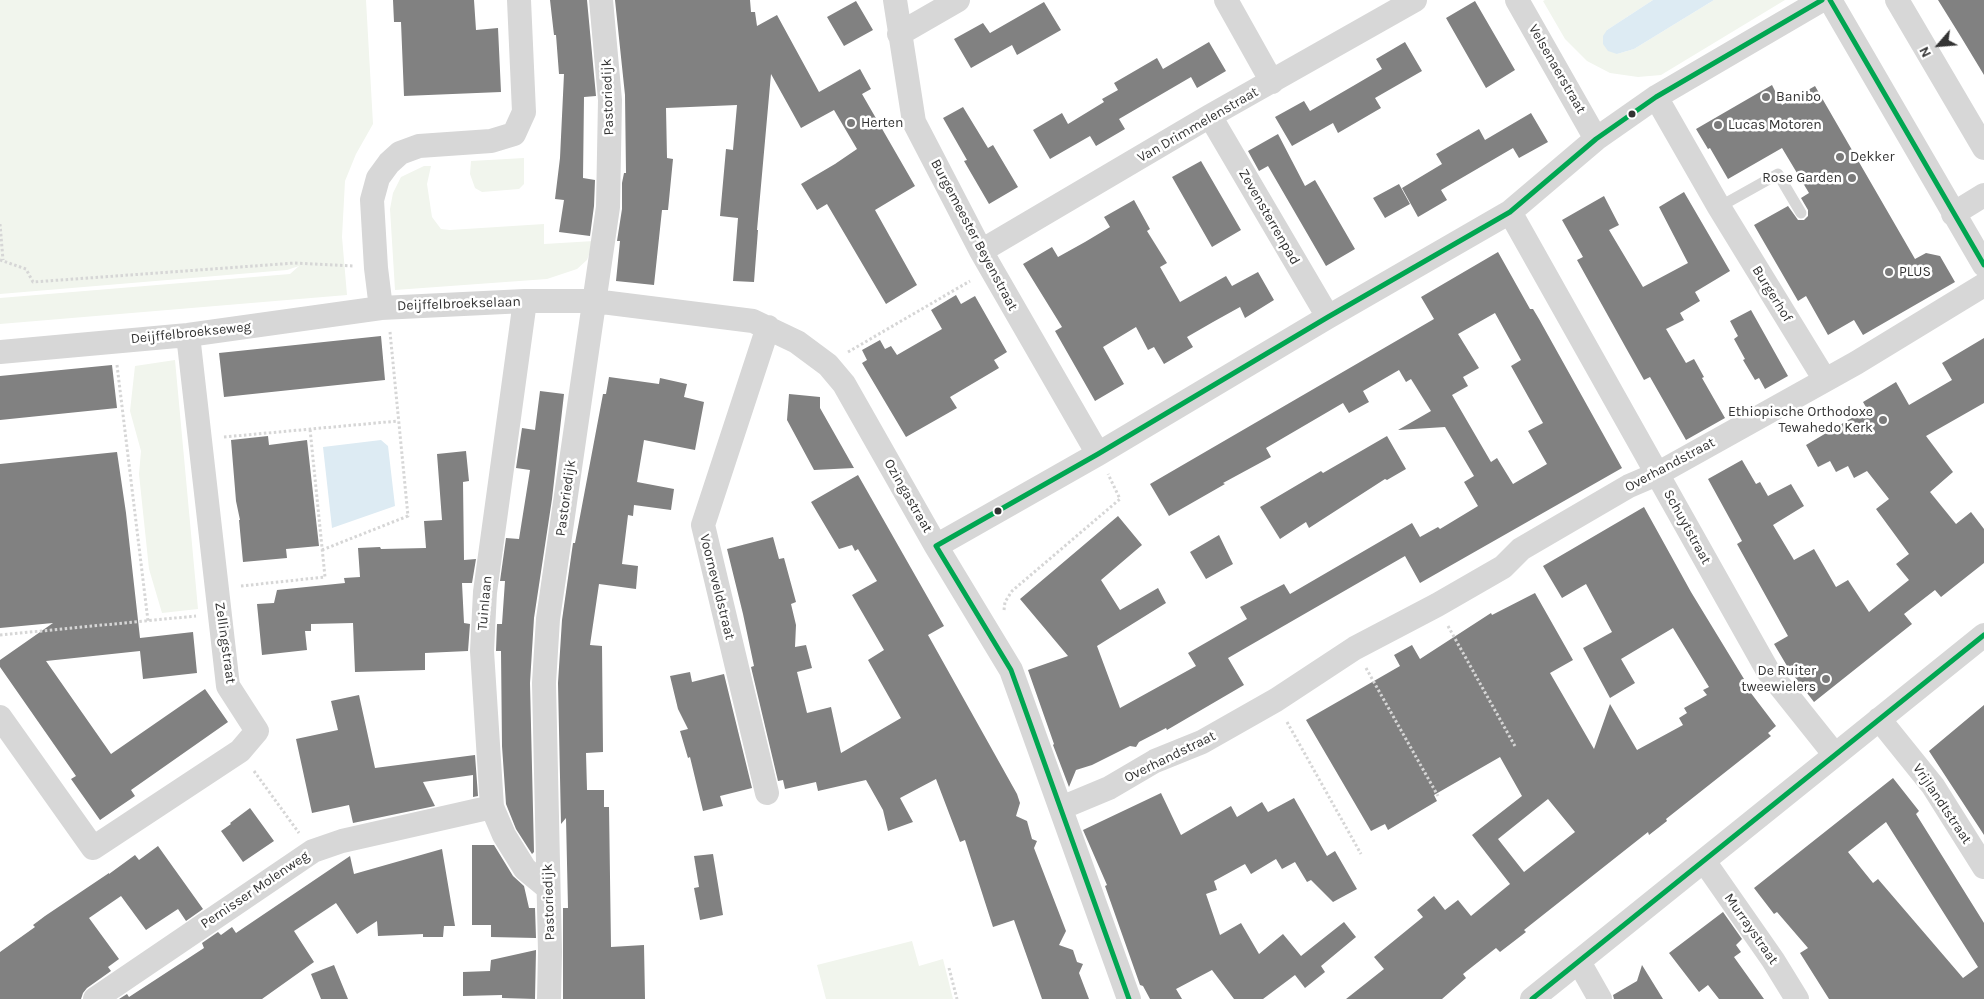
<!DOCTYPE html>
<style>
body{margin:0}
#map{position:relative;width:1984px;height:999px;overflow:hidden;background:#fff;font-family:Karla,sans-serif}
canvas{display:block}
.north{position:absolute;left:1914px;top:20px;width:50px;height:50px;-webkit-text-stroke:4px #fff;paint-order:stroke;rotate:243deg;font-size:14px;font-weight:700;line-height:20px;text-align:center;color:#333}
.north::after{content:'';display:block;margin:auto;width:18px;height:22px;background:#333;clip-path:polygon(50% 0,100% 100%,50% 72%,0 100%)}
</style>
<div id="map">
<canvas width="1984" height="999"></canvas>
<div class="north">N</div>
</div>
<script>
const context = document.querySelector('canvas').getContext('2d');
context.lineJoin = 'round';
function paint(path, color) {
  context.fillStyle = color;
  context.fill(path, 'evenodd');
}
function poly(rows) {
  const path = new Path2D();
  for (const r of rows) {
    path.moveTo(r[0], r[1]);
    for (let i = 2; i < r.length; i += 2) path.lineTo(r[i], r[i + 1]);
  }
  return path;
}
function stroke(path, color, width, dash) {
  context.strokeStyle = color;
  context.lineWidth = width;
  context.lineCap = dash ? 'butt' : 'round';
  context.setLineDash(dash || []);
  context.stroke(path);
}
function write(font, color, halo, rows, align = 'center') {
  context.font = font + ' Karla,sans-serif';
  context.lineWidth = 5;
  context.setLineDash([]);
  context.textBaseline = 'middle';
  context.strokeStyle = halo;
  context.fillStyle = color;
  for (const [text, x, y, turn = 0] of rows) {
    context.save();
    context.translate(x, y);
    context.rotate((+turn || 0) * Math.PI / 180);
    context.textAlign = isNaN(turn) ? turn : align;
    if (halo) context.strokeText(text, 0, 0);
    context.fillText(text, 0, 0);
    context.restore();
  }
}
paint(poly([
 [0,0,366,0,373,124,356,154,345,181,342,237,347,295,0,324,0,298,290,274,299,266,287,270,0,294],
 [1545,0,1653,0,1607,30,1617,54,1634,49,1714,0,1785,0,1661,75,1638,77,1610,73,1587,61,1565,39,1543,1],
 [524,158,524,184,519,189,482,192,475,188,470,174,471,161],
 [424,166,431,166,427,184,432,217,441,229,450,230,544,224,544,244,594,241,587,260,577,269,547,279,395,290,390,209,393,193,401,177],
 [175,360,198,609,162,613,149,569,139,474,141,451,130,411,135,366],
 [912,941,919,966,943,959,953,999,826,999,817,965]
]), '#f1f5ed');
paint(poly([
 [1653,0,1714,0,1634,49,1617,54,1608,51,1603,44,1603,36,1607,30],
 [381,440,388,446,395,506,332,528,323,447]
]), '#ddebf3');
paint(poly([
 [393,0,474,0,476,30,498,28,501,92,404,96,401,22,394,22],
 [550,0,587,0,596,96,584,97,583,178,595,180,594,206,590,236,559,232,564,200,555,199,560,158,564,74,559,74,556,35,554,35],
 [615,0,750,0,751,12,755,12,757,26,777,15,819,92,860,69,871,89,862,94,915,186,875,210,917,285,886,304,827,204,817,210,801,184,835,164,857,149,834,110,801,128,771,74,757,230,758,230,754,282,733,281,738,218,720,216,726,149,733,150,737,105,666,108,667,158,673,159,668,210,662,210,654,285,616,281,620,241,617,241,622,209,622,183,624,173,626,173,625,95],
 [1938,0,1984,0,1984,75,1961,37],
 [856,1,873,30,844,46,827,17],
 [1475,1,1515,70,1486,88,1446,18],
 [1044,2,1061,30,1017,55,1012,45,971,68,954,39,983,23,990,33],
 [1209,42,1226,71,1197,88,1191,77,1119,119,1125,129,1096,146,1090,136,1050,159,1033,130,1062,113,1068,124,1104,102,1102,99,1118,90,1114,83,1157,58,1163,69],
 [1405,42,1422,71,1375,98,1381,108,1338,133,1333,123,1292,146,1275,117,1304,101,1310,111,1353,86,1382,69,1376,59],
 [1772,85,1782,105,1815,86,1915,259,1926,253,1940,256,1955,282,1863,335,1854,320,1828,335,1806,296,1798,301,1754,225,1788,206,1798,220,1804,220,1808,216,1808,210,1801,198,1809,193,1782,148,1728,179,1710,148,1708,149,1696,129],
 [963,107,988,148,993,145,1018,187,989,204,964,161,967,160,943,118],
 [1531,113,1548,142,1519,158,1513,148,1441,190,1447,200,1418,217,1402,188,1442,164,1436,154,1479,129,1485,140],
 [1278,134,1305,186,1315,180,1355,249,1326,266,1268,166,1259,171,1248,151],
 [1201,161,1241,230,1212,247,1172,177],
 [1399,184,1410,204,1385,218,1373,198],
 [1684,192,1730,271,1695,292,1700,301,1680,313,1684,320,1666,329,1686,363,1694,359,1704,377,1702,378,1725,418,1686,440,1650,377,1644,380,1626,348,1577,260,1583,257,1562,220,1604,196,1619,225,1609,230,1643,287,1688,263,1659,207],
 [1134,200,1150,229,1147,231,1167,263,1160,267,1180,302,1226,276,1232,286,1258,272,1274,300,1245,318,1240,307,1213,322,1187,337,1193,347,1164,364,1154,347,1148,350,1136,327,1103,347,1124,384,1095,401,1055,331,1062,327,1023,264,1052,247,1058,257,1085,242,1110,227,1104,217],
 [1498,252,1530,309,1533,309,1539,319,1622,468,1420,583,1405,556,1228,658,1244,685,1167,730,1166,728,1139,742,1136,747,1130,746,1092,765,1076,770,1069,787,1053,745,1054,744,1028,670,1068,656,1020,599,1118,516,1142,545,1101,580,1120,610,1158,588,1166,603,1097,646,1120,708,1196,666,1188,653,1247,619,1240,607,1284,584,1290,594,1412,523,1420,537,1438,527,1440,529,1478,506,1464,482,1474,476,1445,427,1398,430,1431,411,1411,379,1406,382,1399,370,1363,391,1369,402,1349,413,1343,403,1266,448,1271,457,1223,483,1225,484,1169,516,1150,484,1434,319,1421,297],
 [1495,313,1521,360,1511,366,1543,423,1528,431,1547,464,1513,484,1497,458,1491,462,1452,395,1468,386,1463,377,1479,368,1458,334],
 [956,295,961,304,975,296,1007,352,994,360,999,368,950,397,957,408,906,437,862,363,867,360,862,350,880,340,885,349,891,346,897,355,942,329,931,310],
 [1751,310,1788,376,1765,389,1759,378,1755,380,1743,360,1745,359,1734,339,1738,336,1730,321],
 [381,336,385,380,224,397,219,353],
 [1984,338,1984,403,1926,436,1953,472,1930,492,1956,524,1971,512,1984,529,1984,563,1941,597,1935,590,1904,614,1912,624,1814,702,1790,671,1774,644,1788,636,1737,544,1742,541,1708,479,1742,460,1756,484,1760,482,1768,496,1791,484,1804,506,1773,525,1794,560,1814,549,1836,587,1848,580,1869,612,1909,580,1896,564,1909,554,1876,509,1889,499,1867,471,1854,478,1848,466,1836,472,1830,461,1818,467,1806,445,1867,409,1863,402,1896,382,1909,405,1952,380,1942,363],
 [112,365,117,408,0,420,0,376],
 [609,377,659,384,660,378,687,384,684,397,704,402,695,450,644,440,637,482,674,489,671,510,634,505,633,516,628,515,622,564,638,566,636,589,599,584,590,645,602,646,603,752,586,753,587,790,604,790,604,807,609,807,611,947,644,945,645,999,563,999,563,908,568,908,566,818,561,824,558,683,562,620,573,543,575,543,603,394,606,394],
 [540,391,564,394,552,499,534,618,530,683,534,852,532,854,516,829,506,804,502,746,501,651,496,651,497,624,502,624,505,581,500,581,506,538,519,539,530,470,516,468,522,428,535,430],
 [789,394,820,397,820,408,854,468,814,470,787,420],
 [268,436,269,445,307,440,319,546,286,549,287,558,243,562,239,520,240,520,236,501,231,440],
 [1387,436,1406,469,1387,480,1385,479,1309,528,1306,522,1280,539,1260,507,1321,471,1323,473],
 [466,451,469,481,463,482,464,560,476,559,472,583,462,583,464,623,470,624,468,651,425,653,425,670,355,672,353,623,311,624,311,631,305,631,307,650,262,655,257,604,274,603,277,590,345,583,344,578,360,577,358,548,380,547,381,549,426,548,424,521,442,520,437,454],
 [117,452,126,513,140,638,193,632,197,673,143,679,140,651,46,661,111,754,205,689,228,722,131,790,135,796,100,820,71,779,76,776,0,667,0,660,53,623,0,628,0,464],
 [858,475,944,626,928,635,1017,794,1020,803,1016,816,1027,821,1032,839,1037,841,1034,848,1066,931,1059,945,1073,950,1077,962,1083,964,1079,973,1089,999,1042,999,1014,920,993,927,965,840,960,842,936,779,900,798,913,822,888,831,883,810,866,780,818,791,816,782,785,789,783,780,778,781,751,667,754,666,743,614,727,549,773,537,779,559,784,558,796,602,791,604,796,625,795,647,806,645,812,668,797,672,807,713,831,707,841,753,901,718,868,660,884,650,852,595,877,581,858,549,855,551,852,545,839,549,811,502],
 [1644,507,1691,592,1744,679,1741,680,1776,726,1768,733,1771,736,1666,819,1667,821,1649,835,1648,832,1524,930,1526,932,1500,952,1496,948,1463,974,1466,978,1442,999,1346,999,1384,969,1374,957,1423,917,1417,910,1434,896,1445,910,1458,900,1471,916,1510,884,1472,835,1522,796,1500,757,1434,795,1437,801,1388,830,1385,824,1371,831,1306,720,1400,666,1394,655,1412,645,1420,659,1491,613,1492,615,1535,593,1573,660,1550,673,1594,749,1610,704,1637,750,1683,725,1679,718,1687,713,1684,708,1707,695,1703,690,1709,687,1673,628,1621,659,1635,683,1610,698,1583,648,1612,632,1586,584,1562,598,1543,566],
 [1548,799,1575,832,1524,872,1498,839],
 [1219,535,1233,564,1206,579,1190,552],
 [690,672,692,682,724,674,752,788,720,796,723,806,703,811,690,757,688,758,680,731,688,729,678,709,670,676],
 [359,695,375,768,475,755,478,796,473,797,473,775,423,782,435,806,353,823,349,805,312,813,296,739,338,730,331,701],
 [1984,705,1984,835,1929,751],
 [1893,778,1919,811,1916,814,1984,923,1984,999,1829,999,1800,953,1808,948,1777,912,1774,914,1754,888],
 [1886,822,1978,967,1963,978,1878,879,1873,883,1848,852],
 [1161,793,1181,835,1231,806,1237,817,1262,802,1268,812,1294,798,1327,856,1335,851,1357,889,1333,902,1311,880,1307,882,1295,862,1282,869,1276,859,1251,874,1245,864,1214,881,1217,890,1206,894,1220,935,1241,923,1259,954,1283,934,1301,956,1344,922,1356,937,1321,966,1325,972,1305,988,1295,975,1263,999,1234,999,1212,970,1176,989,1182,999,1150,999,1143,986,1140,985,1105,886,1107,885,1083,830],
 [250,808,274,841,243,862,221,831,231,824,230,823],
 [472,845,494,845,513,876,524,886,529,908,535,908,536,938,491,937,491,925,472,925],
 [158,846,203,909,186,921,178,909,146,930,121,896,89,918,119,959,108,967,111,971,87,988,83,993,81,999,0,999,0,952,35,927,33,925,45,916,109,873,109,874,135,855,139,860],
 [442,849,455,926,444,926,443,937,423,937,423,934,378,936,377,921,357,934,336,903,294,931,314,962,262,999,119,999,127,994,129,997,204,948,202,943,218,932,221,935,232,927,236,933,350,856,354,874],
 [713,854,723,915,700,920,694,888,699,887,694,856],
 [1723,912,1742,939,1736,945,1741,952,1734,957,1764,999,1719,999,1708,985,1699,992,1669,953],
 [536,950,535,999,502,998,502,995,463,996,463,972,490,971,491,960],
 [334,965,348,999,321,999,311,974],
 [1642,965,1663,999,1614,999,1613,995,1637,981]
]), '#818181');
stroke(poly([
 [0,224,3,260],
 [0,260,26,269,33,282,295,263,353,266],
 [848,352,970,281],
 [117,365,148,621],
 [224,437,398,421],
 [322,550,408,516,390,332],
 [241,586,325,577,310,429],
 [1004,610,1005,602,1012,591,1120,499,1108,474],
 [1448,626,1516,748],
 [0,635,196,616],
 [1366,668,1438,796],
 [1287,722,1361,854],
 [254,771,299,833],
 [949,968,957,999]
]), '#d6d6d6', 3, [2.5, 2.5]);
stroke(poly([
 [1719,207,1778,174,1801,213]
]), '#d7d7d7', 11);
stroke(poly([
 [519,0,524,112,514,134,491,141,419,146,400,153,389,163,378,178,372,200,376,268,381,308,525,301,594,301,753,321,797,342,828,365,844,384,936,546,1011,670,1129,999],
 [895,0,914,122,981,251,1098,454],
 [1226,0,1272,82],
 [1517,0,1596,139],
 [1830,0,1984,265],
 [1897,0,1984,148],
 [899,34,958,0],
 [1656,97,1719,207,1825,380],
 [1210,116,1328,317],
 [1510,212,1768,671,1835,755],
 [1953,214,1984,195],
 [981,251,1210,116,1415,0],
 [525,301,485,592,482,651,492,807,504,835,525,869,548,888],
 [0,352,188,335,381,308],
 [936,546,1098,454,1328,317,1510,212,1596,139,1656,97,1822,0],
 [0,717,93,848,240,751,257,731,228,686,188,335],
 [1879,719,1933,786,1984,867],
 [767,793,703,525,768,327],
 [1061,808,1109,788,1155,761,1202,742,1276,700,1355,648,1437,605,1503,567,1521,549,1629,486,1657,474,1856,363,1984,285],
 [1704,861,1773,960,1797,999],
 [1579,962,1600,999],
 [95,999,313,851,342,841,492,807],
 [549,999,550,952,544,683,548,619,608,207,610,100,601,0],
 [1532,999,1984,635]
]), '#d7d7d7', 24);
stroke(poly([
 [1830,0,1984,265],
 [1129,999,1011,670,936,546,1098,454,1328,317,1510,212,1596,139,1656,97,1822,0],
 [1532,999,1984,635]
]), '#00a651', 5);
for (const [x, y, r, color] of [
 [1766,97,5,"#7a7a7a"],
 [1632,114,4.5,"#333"],
 [851,123,5,"#7a7a7a"],
 [1718,125,5,"#7a7a7a"],
 [1840,157,5,"#7a7a7a"],
 [1852,178,5,"#7a7a7a"],
 [1889,272,5,"#7a7a7a"],
 [1883,420,5,"#7a7a7a"],
 [998,511,4.5,"#333"],
 [1826,679,5,"#7a7a7a"]
]) {
  const dot = new Path2D();
  dot.arc(x, y, r, 0, 2 * Math.PI);
  context.fillStyle = color;
  context.fill(dot);
  stroke(dot, '#fff', 2);
}
write('14px', '#333', '#fff', [
 ["Velsenaerstraat",1557,69,60],
 ["Pastoriedijk",608,97,-92],
 ["Van Drimmelenstraat",1198,125,-30],
 ["Zevensterrenpad",1269,217,60],
 ["Burgemeester Beyenstraat",974,235,62],
 ["Burgerhof",1772,294,58],
 ["Deijffelbroekselaan",459,304,-2],
 ["Deijffelbroekseweg",191,333,-6],
 ["Overhandstraat",1670,465,-28],
 ["Ozingastraat",908,496,60],
 ["Pastoriedijk",566,498,-82],
 ["Schuytstraat",1687,527,61],
 ["Voorneveldstraat",717,587,76],
 ["Tuinlaan",485,603,-85],
 ["Zellingstraat",225,643,82],
 ["Overhandstraat",1170,757,-26],
 ["Vrijlandtstraat",1942,804,56],
 ["Pernisser Molenweg",255,890,-34],
 ["Pastoriedijk",549,902,-92],
 ["Murraystraat",1751,929,55]
]);
write('14px', '#333', '#fff', [
 ["Banibo",1776,97],
 ["Herten",861,123],
 ["Lucas Motoren",1728,125],
 ["Dekker",1850,157],
 ["Rose Garden",1842,178,"right"],
 ["PLUS",1899,272],
 ["Ethiopische Orthodoxe",1873,412,"right"],
 ["Tewahedo Kerk",1873,428,"right"],
 ["De Ruiter",1816,671,"right"],
 ["tweewielers",1816,687,"right"]
], 'left');
</script>
